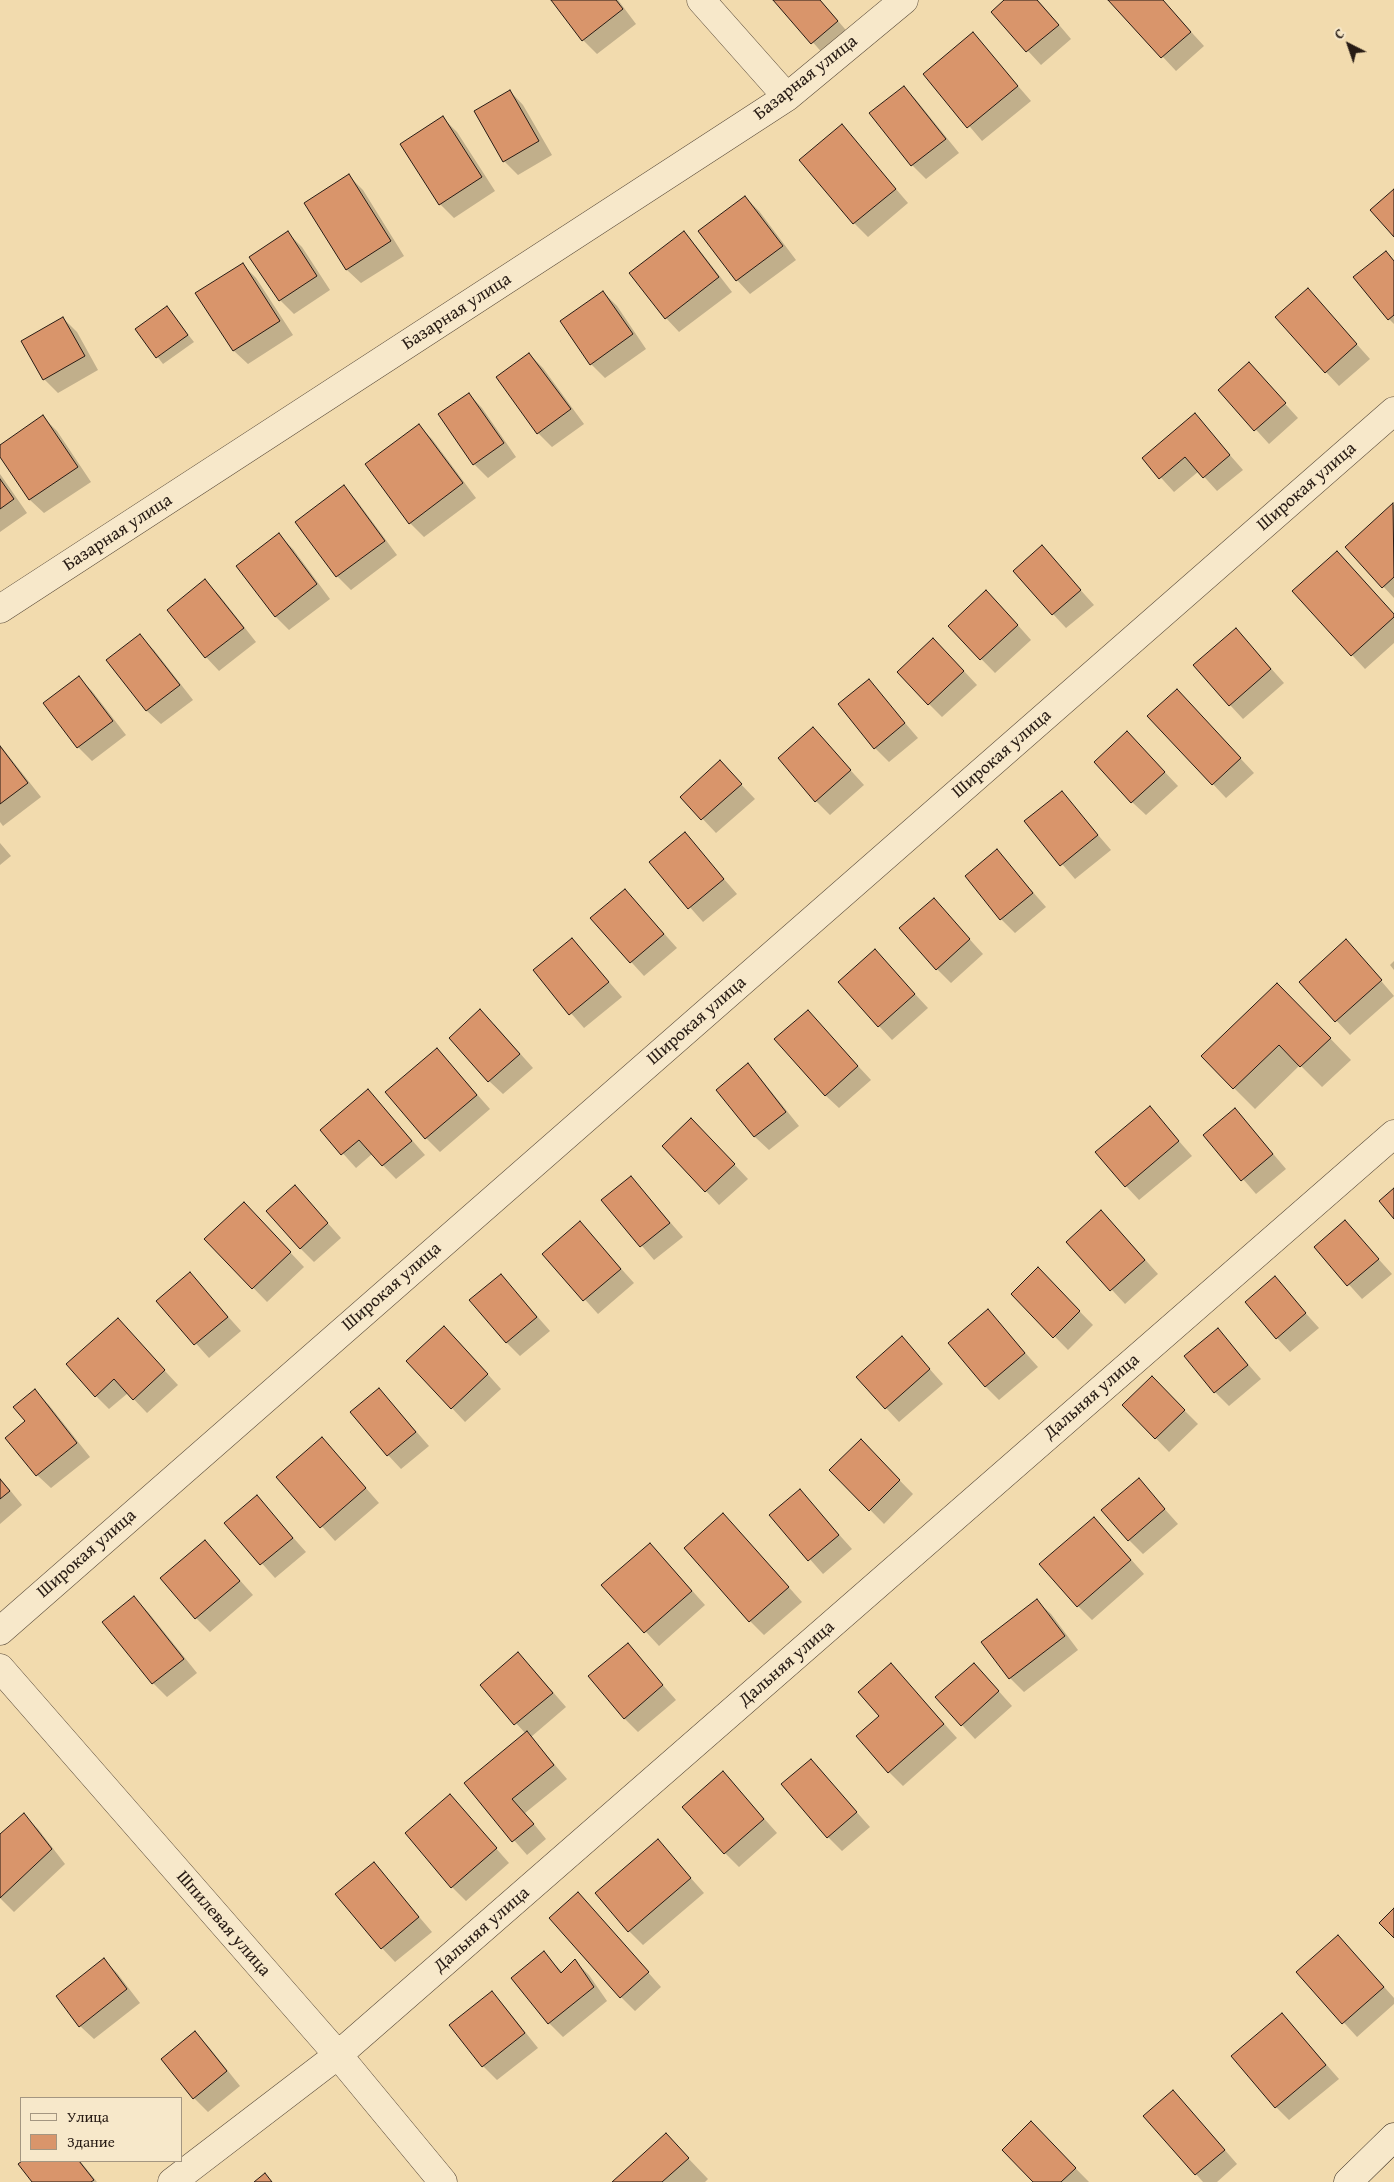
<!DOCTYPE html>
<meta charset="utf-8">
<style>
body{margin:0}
#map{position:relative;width:1394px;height:2182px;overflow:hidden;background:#f2dbae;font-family:"Gentium Book Plus",serif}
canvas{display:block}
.legend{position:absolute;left:20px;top:2097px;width:162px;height:65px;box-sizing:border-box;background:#f7e8ca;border:1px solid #a49681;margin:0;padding:6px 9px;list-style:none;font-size:15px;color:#271b14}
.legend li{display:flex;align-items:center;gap:10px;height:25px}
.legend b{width:25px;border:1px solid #a49681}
.north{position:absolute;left:1324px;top:20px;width:50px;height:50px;-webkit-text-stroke:4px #f7e8ca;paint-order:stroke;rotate:319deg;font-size:14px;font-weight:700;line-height:20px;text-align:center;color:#271b14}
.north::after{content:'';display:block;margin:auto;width:18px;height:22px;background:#271b14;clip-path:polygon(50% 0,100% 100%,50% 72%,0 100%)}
</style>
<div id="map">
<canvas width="1394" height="2182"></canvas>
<ul class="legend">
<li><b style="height:6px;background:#f7e8ca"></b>Улица</li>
<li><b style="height:14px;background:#d9956b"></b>Здание</li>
</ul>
<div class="north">С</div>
</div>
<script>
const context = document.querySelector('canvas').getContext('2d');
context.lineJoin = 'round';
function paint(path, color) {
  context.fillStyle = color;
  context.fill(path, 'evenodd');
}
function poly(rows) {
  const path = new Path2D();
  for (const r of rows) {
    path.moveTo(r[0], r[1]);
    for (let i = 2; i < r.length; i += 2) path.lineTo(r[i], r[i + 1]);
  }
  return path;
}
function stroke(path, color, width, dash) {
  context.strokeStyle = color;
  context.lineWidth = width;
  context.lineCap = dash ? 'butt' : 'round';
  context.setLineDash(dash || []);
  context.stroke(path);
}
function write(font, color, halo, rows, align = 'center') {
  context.font = font + ' "Gentium Book Plus",serif';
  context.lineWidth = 4;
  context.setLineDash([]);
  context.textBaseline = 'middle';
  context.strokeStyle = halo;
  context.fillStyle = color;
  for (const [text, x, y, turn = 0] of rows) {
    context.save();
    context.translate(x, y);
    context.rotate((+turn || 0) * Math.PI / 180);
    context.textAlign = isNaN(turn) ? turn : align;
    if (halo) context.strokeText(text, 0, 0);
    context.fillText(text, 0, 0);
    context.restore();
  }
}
paint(poly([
 [552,0,618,0,636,24,597,54,583,40],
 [775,0,820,0,851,36,826,57],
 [1006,0,1038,0,1071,39,1041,65,992,12],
 [1110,0,1162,0,1204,46,1176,71],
 [973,34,1031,101,982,141,925,74],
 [904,87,917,101,959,153,926,179,912,165,871,113],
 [510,91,523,105,552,155,518,175,504,161],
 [443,118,457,132,495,191,454,218,440,204],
 [842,126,908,203,868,237,854,223],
 [349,176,363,190,404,256,361,283,347,270,305,204],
 [745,197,759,211,796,260,750,294,737,280],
 [288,233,302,247,330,290,294,314,280,300],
 [684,233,697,247,732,292,679,332,666,318],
 [1394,261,1394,324,1389,319],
 [242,264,256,278,293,335,248,364,234,351,197,293],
 [603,292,617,306,646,349,605,378,591,364],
 [1321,304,1370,359,1339,386,1326,372],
 [167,308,194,342,163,364,136,329],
 [63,318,77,332,98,370,58,393,44,379,22,341],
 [529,354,543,368,584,424,552,447,538,433],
 [1249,364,1298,418,1269,444,1220,390],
 [469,394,482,408,516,457,488,478,474,464],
 [1195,415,1243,470,1217,491,1199,471,1174,492,1143,458],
 [43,417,57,431,91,482,44,513,30,500,0,455,0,446],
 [419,426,432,439,476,498,424,537,410,523],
 [0,474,27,513,0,532],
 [344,487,357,501,397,555,351,590,337,576],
 [1393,505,1394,505,1394,598,1347,547],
 [279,535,293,549,330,599,289,630,275,616],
 [1042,547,1094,605,1066,628,1053,614],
 [205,581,219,595,256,642,219,671,206,657],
 [1000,605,1031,640,995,673,949,626],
 [1394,614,1394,643,1365,669,1352,655],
 [1236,629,1284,683,1243,719,1230,705],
 [140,636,154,650,193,700,161,724,147,711,108,661],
 [947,653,977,685,942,717,929,704],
 [78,677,92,691,126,735,92,761,78,747,44,703],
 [869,681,918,738,889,762,875,748],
 [1190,704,1254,773,1226,798,1149,716],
 [813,729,864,785,830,815,816,801],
 [1127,732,1178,786,1146,815,1132,802],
 [0,745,41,797,3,826,0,822],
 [720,762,755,799,716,833,682,797],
 [1062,793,1111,850,1075,879,1026,822],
 [685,834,737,894,703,922,651,863],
 [0,843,11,856,0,865],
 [997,851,1046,907,1015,933,1001,919],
 [625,890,677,948,644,976,592,919],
 [934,900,983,954,951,983,937,969],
 [572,939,622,997,584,1028,534,971],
 [875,951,928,1008,892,1040,879,1026],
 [1359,955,1394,996,1350,1035,1300,982],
 [1394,961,1394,970,1390,965],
 [1298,1005,1351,1060,1322,1087,1300,1065,1255,1109,1202,1056],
 [808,1012,871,1080,839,1108,825,1095],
 [494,1024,533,1068,503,1094,489,1081],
 [437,1049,490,1109,440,1152,426,1138],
 [747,1065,761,1079,799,1126,769,1150,755,1137,717,1090],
 [368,1090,425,1155,396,1179,372,1154,356,1168,322,1130],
 [1150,1108,1192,1156,1139,1200,1126,1186],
 [1235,1109,1286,1169,1256,1194,1205,1135],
 [705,1133,748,1179,719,1205,706,1191],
 [631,1177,683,1237,654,1260,603,1200],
 [308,1201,341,1238,314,1262,300,1248],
 [257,1217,304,1267,267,1302,206,1239],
 [1345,1222,1392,1274,1362,1299,1316,1248],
 [580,1223,634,1283,598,1314,544,1254],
 [1115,1226,1158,1274,1125,1304,1068,1242],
 [1038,1269,1093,1325,1068,1350,1013,1294],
 [190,1274,241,1331,209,1358,158,1301],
 [501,1275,550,1331,520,1356,506,1342],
 [1274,1278,1319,1328,1290,1352,1277,1338],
 [988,1311,1038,1367,999,1400,985,1386],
 [118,1320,178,1385,147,1413,128,1393,109,1409,96,1396],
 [1218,1330,1261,1379,1229,1406,1215,1392],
 [902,1338,943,1384,899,1422,886,1408],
 [458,1341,501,1389,465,1422,408,1361],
 [1152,1378,1198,1424,1169,1452,1124,1405],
 [379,1389,429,1446,401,1469,388,1455],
 [35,1391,49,1405,90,1457,51,1488,37,1475,27,1421],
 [322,1438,379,1503,335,1541,278,1477],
 [861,1441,913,1494,884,1524,831,1470],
 [0,1478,22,1505,0,1524],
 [1139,1480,1178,1524,1143,1554,1129,1540],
 [800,1491,852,1549,823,1574,771,1515],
 [257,1497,306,1552,275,1578,226,1523],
 [1094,1518,1144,1574,1092,1620,1078,1606],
 [736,1528,802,1602,764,1635,750,1621],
 [205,1541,253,1595,210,1632,196,1618],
 [663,1558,705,1605,659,1646,603,1585],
 [134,1598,148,1612,197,1673,167,1697,153,1683,104,1622],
 [1037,1601,1051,1614,1078,1650,1024,1692,1010,1678],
 [628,1645,676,1700,638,1732,624,1718],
 [532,1668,566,1707,531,1737,567,1779,525,1813,546,1839,527,1855,465,1784,526,1734,482,1686],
 [987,1678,1012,1706,975,1739,962,1725],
 [904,1679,957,1738,903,1786,889,1772,881,1716],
 [811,1761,870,1827,842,1851,828,1837],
 [736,1787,777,1833,739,1867,725,1853],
 [450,1796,509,1863,466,1901,452,1887],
 [24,1815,38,1829,65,1864,14,1912,0,1898,0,1836],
 [658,1841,704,1893,643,1945,629,1931],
 [374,1864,432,1932,395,1962,382,1948],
 [591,1908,661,1987,635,2011,621,1997],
 [1352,1951,1394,1998,1394,2004,1357,2037,1298,1972],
 [544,1953,563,1973,575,1961,589,1975,607,2001,563,2037,549,2023],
 [104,1960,117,1973,140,2003,94,2039,80,2026],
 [491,1993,505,2007,538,2048,497,2080,483,2066,451,2025],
 [1282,2014,1339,2079,1289,2120,1276,2107],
 [195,2033,208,2046,240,2086,208,2112,194,2098],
 [1187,2106,1237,2164,1217,2182,1203,2182,1145,2116],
 [1031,2123,1089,2182,1035,2182],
 [666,2135,708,2179,705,2182,614,2182],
 [24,2161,80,2161,97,2182,34,2182,20,2164]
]), '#0003');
const building = poly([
 [551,0,616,0,623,9,582,41,551,0],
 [773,0,820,0,838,21,811,44,773,0],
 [1004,0,1037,0,1059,25,1026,52,991,12,1004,0],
 [1108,0,1163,0,1191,32,1161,58,1108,0],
 [973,32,1018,86,967,128,923,74,973,32],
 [904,86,946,139,911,166,869,113,904,86],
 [510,90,539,141,503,162,474,111,510,90],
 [443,116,482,177,439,205,400,144,443,116],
 [842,124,896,189,853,224,799,160,842,124],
 [349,174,391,241,346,270,304,203,349,174],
 [1394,189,1394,237,1370,210,1394,189],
 [745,196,783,246,736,281,698,231,745,196],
 [288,231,317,276,279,301,249,257,288,231],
 [684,231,719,277,665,319,629,273,684,231],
 [1386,251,1394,261,1394,315,1388,320,1353,277,1386,251],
 [243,263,280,321,233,351,195,293,243,263],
 [1308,288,1357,344,1325,373,1275,317,1308,288],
 [603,291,633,334,590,365,560,321,603,291],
 [167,306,188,335,156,358,135,329,167,306],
 [63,317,85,356,43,380,21,341,63,317],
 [529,353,571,409,537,434,496,377,529,353],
 [1249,362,1286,403,1254,431,1218,390,1249,362],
 [469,393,504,443,473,465,438,414,469,393],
 [1195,413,1230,455,1203,478,1185,457,1159,479,1142,458,1195,413],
 [43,415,78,467,29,500,0,457,0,445,43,415],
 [419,424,463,483,409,524,365,464,419,424],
 [0,479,14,499,0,509,0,479],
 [344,485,385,541,336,577,295,522,344,485],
 [1393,503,1394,577,1382,588,1345,547,1393,503],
 [279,533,317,584,275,617,236,566,279,533],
 [1042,545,1081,590,1052,615,1013,571,1042,545],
 [1337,551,1394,614,1394,617,1351,656,1292,591,1337,551],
 [205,579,244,628,205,658,167,610,205,579],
 [986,590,1018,625,980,660,948,626,986,590],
 [1236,628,1271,669,1229,706,1193,665,1236,628],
 [140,634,180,685,146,711,106,660,140,634],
 [933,638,964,671,928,705,897,672,933,638],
 [79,676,113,721,77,748,43,703,79,676],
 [869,679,905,723,874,749,838,704,869,679],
 [1177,689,1241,758,1212,785,1147,716,1177,689],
 [813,727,851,770,815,802,778,758,813,727],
 [1127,731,1165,772,1131,803,1094,762,1127,731],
 [0,746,28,783,0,804,0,746],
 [720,760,742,784,701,820,680,797,720,760],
 [1062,791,1098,835,1060,866,1024,821,1062,791],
 [685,832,724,879,688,909,649,862,685,832],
 [997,849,1033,893,1000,920,965,876,997,849],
 [625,889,664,934,630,963,590,918,625,889],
 [934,898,970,939,936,970,899,928,934,898],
 [572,938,609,982,569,1015,533,970,572,938],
 [1346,939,1382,980,1335,1022,1299,982,1346,939],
 [875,949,915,994,878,1027,838,982,875,949],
 [1277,983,1331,1038,1300,1067,1279,1045,1233,1089,1201,1056,1277,983],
 [480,1009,520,1054,488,1082,449,1038,480,1009],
 [808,1010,858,1066,825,1096,774,1039,808,1010],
 [437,1048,477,1095,425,1139,385,1092,437,1048],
 [748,1063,786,1112,754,1137,716,1090,748,1063],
 [368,1089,412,1141,382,1166,359,1140,341,1155,320,1130,368,1089],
 [1150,1106,1179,1141,1125,1187,1095,1152,1150,1106],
 [1235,1108,1273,1154,1241,1181,1203,1135,1235,1108],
 [691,1118,735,1164,705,1192,662,1146,691,1118],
 [631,1176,670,1223,640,1247,601,1200,631,1176],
 [295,1185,328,1223,300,1249,266,1211,295,1185],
 [1394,1188,1394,1219,1379,1201,1394,1188],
 [244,1202,291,1252,252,1289,204,1239,244,1202],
 [1101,1210,1145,1260,1110,1291,1066,1242,1101,1210],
 [1345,1220,1379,1259,1347,1286,1314,1247,1345,1220],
 [580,1221,621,1269,583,1301,542,1254,580,1221],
 [1038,1267,1080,1311,1053,1338,1011,1294,1038,1267],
 [190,1272,228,1317,194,1345,156,1301,190,1272],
 [501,1274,537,1317,506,1343,469,1300,501,1274],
 [1275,1276,1306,1313,1276,1339,1245,1302,1275,1276],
 [988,1309,1025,1353,985,1387,948,1343,988,1309],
 [118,1318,165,1370,133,1400,114,1379,95,1397,66,1364,118,1318],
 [444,1326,488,1374,451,1409,406,1361,444,1326],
 [1218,1328,1248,1365,1214,1393,1184,1356,1218,1328],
 [902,1336,930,1369,885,1409,856,1377,902,1336],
 [1152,1376,1185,1410,1155,1439,1122,1405,1152,1376],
 [379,1388,416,1432,387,1456,350,1412,379,1388],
 [35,1389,77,1443,36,1476,5,1438,25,1421,13,1407,35,1389],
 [322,1437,366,1488,320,1528,276,1477,322,1437],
 [861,1439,900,1480,869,1511,829,1470,861,1439],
 [1139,1478,1165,1509,1128,1541,1101,1510,1139,1478],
 [0,1479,10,1491,0,1499,0,1479],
 [800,1489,839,1535,808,1561,769,1515,800,1489],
 [257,1495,293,1538,260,1565,224,1523,257,1495],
 [723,1513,789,1587,749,1622,684,1548,723,1513],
 [1094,1517,1131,1560,1077,1607,1039,1564,1094,1517],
 [205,1540,240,1581,195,1619,160,1578,205,1540],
 [650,1543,692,1591,644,1633,601,1585,650,1543],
 [134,1596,184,1659,152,1684,102,1622,134,1596],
 [1037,1599,1065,1636,1009,1679,981,1642,1037,1599],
 [628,1643,663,1685,624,1719,588,1676,628,1643],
 [518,1652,553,1693,514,1725,480,1685,518,1652],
 [891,1663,944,1724,888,1773,856,1736,879,1716,858,1692,891,1663],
 [974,1663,999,1691,961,1726,935,1697,974,1663],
 [527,1731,554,1765,512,1799,534,1824,512,1842,464,1783,527,1731],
 [811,1759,857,1812,827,1838,781,1784,811,1759],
 [723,1771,764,1819,724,1854,682,1807,723,1771],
 [450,1794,497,1848,451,1888,405,1833,450,1794],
 [24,1813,52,1849,0,1898,0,1834,24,1813],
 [658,1839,691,1878,628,1932,595,1893,658,1839],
 [374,1862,419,1917,381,1949,335,1894,374,1862],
 [578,1892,649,1972,620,1998,549,1918,578,1892],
 [1394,1908,1394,1938,1379,1923,1394,1908],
 [1338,1935,1384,1987,1342,2024,1296,1972,1338,1935],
 [544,1951,561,1973,575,1959,594,1987,548,2024,511,1978,544,1951],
 [104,1958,127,1989,79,2027,56,1996,104,1958],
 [492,1991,525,2033,482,2067,449,2025,492,1991],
 [1282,2013,1326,2065,1275,2108,1231,2056,1282,2013],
 [195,2031,227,2071,193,2099,161,2059,195,2031],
 [1173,2090,1225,2150,1195,2175,1143,2116,1173,2090],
 [1031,2121,1076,2168,1061,2182,1033,2182,1002,2150,1031,2121],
 [666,2133,689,2158,662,2182,612,2182,666,2133],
 [22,2161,79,2161,94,2180,91,2182,32,2182,18,2164,22,2161],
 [265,2173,272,2182,254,2182,265,2173]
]);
paint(building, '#d9956b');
stroke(building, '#271b14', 1);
const street = poly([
 [701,0,787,97],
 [0,609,787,97,904,0],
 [0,1631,1394,411],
 [0,1668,338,2055,443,2182],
 [172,2182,338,2055,1394,1134]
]);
const secondary = poly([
 [1348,2182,1394,2137]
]);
stroke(street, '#5a4b3a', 29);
stroke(secondary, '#271b14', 29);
stroke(street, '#f7e8ca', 28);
stroke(secondary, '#f7e8ca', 28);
write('18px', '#271b14', '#f7e8ca', [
 ["Базарная улица",806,78,-38],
 ["Базарная улица",457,312,-33],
 ["Широкая улица",1307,487,-41],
 ["Базарная улица",118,533,-33],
 ["Широкая улица",1002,754,-41],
 ["Широкая улица",697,1021,-41],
 ["Широкая улица",392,1287,-41],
 ["Дальняя улица",1092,1397,-41],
 ["Широкая улица",87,1554,-41],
 ["Дальняя улица",787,1664,-41],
 ["Шпилевая улица",223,1924,49],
 ["Дальняя улица",482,1930,-41]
]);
</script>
